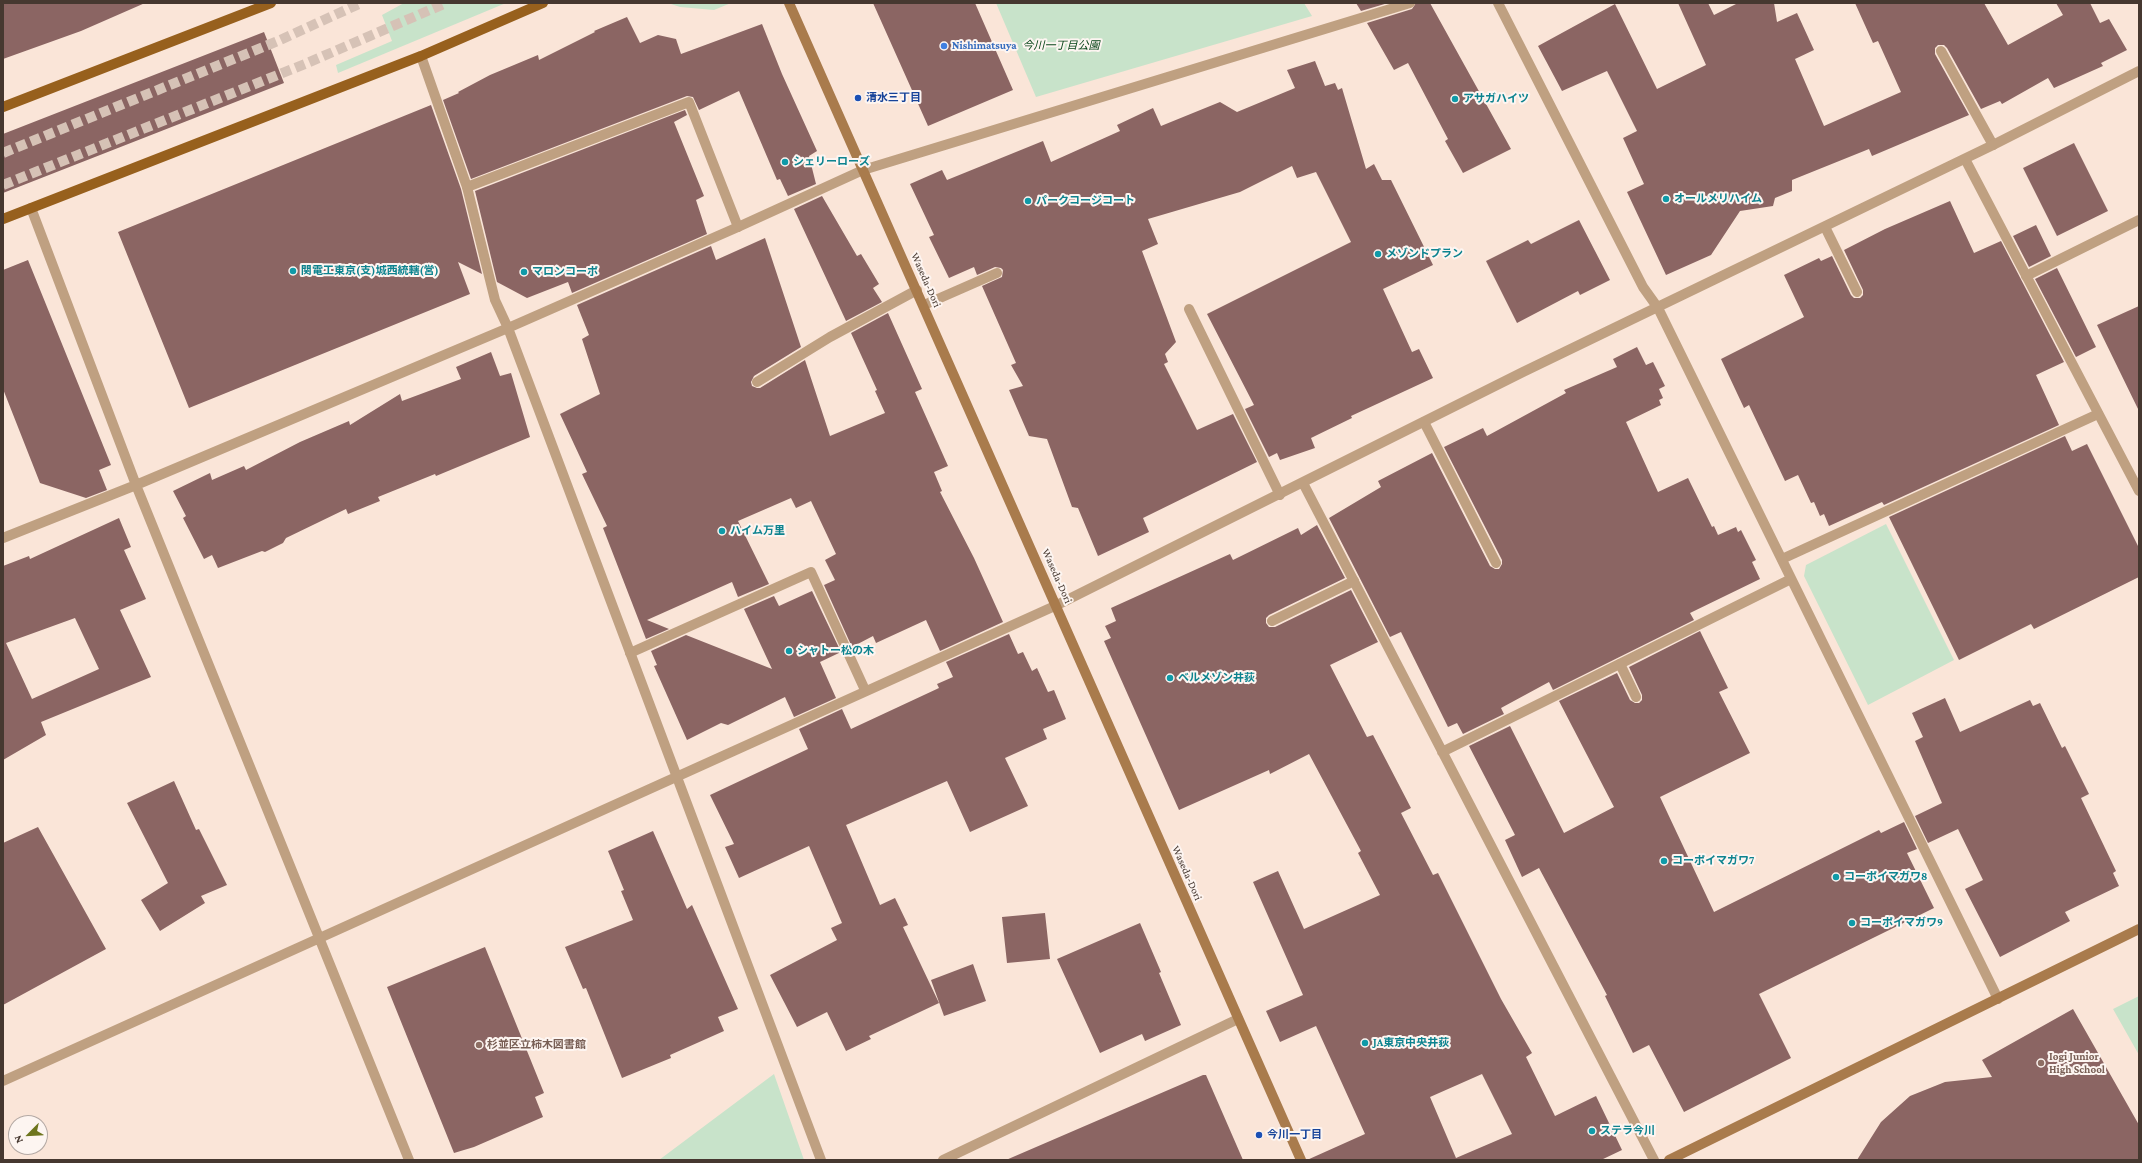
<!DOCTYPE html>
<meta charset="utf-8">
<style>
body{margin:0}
#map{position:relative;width:2142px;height:1163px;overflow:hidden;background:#fae5d8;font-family:"Crimson Pro",serif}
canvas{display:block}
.frame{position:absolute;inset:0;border:4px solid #463830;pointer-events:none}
.north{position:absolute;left:8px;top:1115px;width:40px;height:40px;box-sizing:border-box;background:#fdf5f1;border:1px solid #b4a9a4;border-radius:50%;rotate:246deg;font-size:11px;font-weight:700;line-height:16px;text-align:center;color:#463830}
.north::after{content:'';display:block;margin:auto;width:14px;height:18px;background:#6e751e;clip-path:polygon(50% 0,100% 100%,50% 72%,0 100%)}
</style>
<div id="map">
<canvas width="2142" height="1163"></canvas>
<div class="frame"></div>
<div class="north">N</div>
</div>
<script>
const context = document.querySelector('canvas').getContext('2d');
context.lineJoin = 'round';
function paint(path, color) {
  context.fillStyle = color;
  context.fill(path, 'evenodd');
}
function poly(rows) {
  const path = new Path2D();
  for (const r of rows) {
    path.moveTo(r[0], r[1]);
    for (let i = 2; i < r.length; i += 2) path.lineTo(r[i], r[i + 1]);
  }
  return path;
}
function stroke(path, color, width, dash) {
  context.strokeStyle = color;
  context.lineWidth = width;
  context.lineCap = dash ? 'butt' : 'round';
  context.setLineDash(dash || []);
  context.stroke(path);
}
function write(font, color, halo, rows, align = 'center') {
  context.font = font + ' "Crimson Pro","Noto Sans JP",serif';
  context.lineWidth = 4;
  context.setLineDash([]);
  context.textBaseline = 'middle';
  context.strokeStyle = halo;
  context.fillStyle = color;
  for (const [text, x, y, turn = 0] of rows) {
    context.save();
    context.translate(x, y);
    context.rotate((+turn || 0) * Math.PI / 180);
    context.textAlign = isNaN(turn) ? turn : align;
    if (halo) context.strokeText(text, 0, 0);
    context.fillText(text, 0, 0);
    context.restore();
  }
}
paint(poly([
 [404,3,506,3,338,73,336,65,392,41,382,15],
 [668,3,731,3,714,10,680,7],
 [996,3,1304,3,1312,16,1036,97],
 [1886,524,1954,660,1868,705,1804,576,1806,565],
 [2139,996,2139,1055,2113,1009],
 [774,1074,804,1160,659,1160]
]), '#c8e3ca');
paint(poly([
 [3,3,145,3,81,31,3,59],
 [873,3,975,3,1013,90,928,126],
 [1356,3,1388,3,1361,11],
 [1416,3,1430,3,1511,149,1463,173,1445,141,1448,139,1408,63,1394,70,1367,23,1412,9],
 [1678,3,1708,3,1714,15,1738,3,1774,3,1777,22,1797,13,1814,50,1795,59,1824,126,1901,92,1878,41,1873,43,1855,3,1984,3,2008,45,2063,15,2056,3,2090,3,2100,23,2109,19,2127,50,2101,63,2103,66,2054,88,2048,78,2002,104,2000,101,1981,109,1947,48,1944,45,1938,45,1935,48,1935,54,1969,115,1872,156,1869,149,1792,180,1792,191,1775,198,1773,206,1740,211,1711,255,1666,275,1627,192,1644,184,1623,138,1637,131,1607,71,1562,91,1538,46,1615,4,1657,89,1706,65],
 [627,17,640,43,658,35,676,39,681,54,762,24,782,74,817,151,809,156,816,184,788,196,780,179,777,180,739,91,699,110,693,97,687,96,471,179,443,100,459,93,458,92,490,75,538,55,539,60,595,32,594,31],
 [264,32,284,83,3,193,3,134],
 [1315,61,1325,86,1335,83,1338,90,1342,88,1366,169,1374,164,1382,180,1391,180,1433,265,1383,289,1412,352,1419,349,1433,378,1351,416,1352,418,1311,438,1315,448,1280,460,1277,453,1269,457,1245,409,1254,405,1207,314,1351,242,1316,172,1297,178,1292,166,1240,192,1148,219,1158,244,1142,251,1176,342,1165,354,1168,362,1164,364,1197,430,1233,414,1257,462,1143,518,1149,532,1098,556,1078,508,1072,507,1047,439,1029,436,1009,390,1023,386,1011,365,1016,363,982,286,1002,277,1003,270,1001,268,995,267,977,275,974,267,949,278,929,237,934,235,910,184,942,170,947,180,1043,141,1051,162,1120,131,1117,125,1153,108,1161,126,1220,102,1237,112,1295,88,1287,70],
 [431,105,461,189,482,274,458,262,470,294,189,408,118,232],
 [685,110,687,115,674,122,704,196,696,200,707,234,572,293,568,282,527,298,497,282,475,191],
 [2074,143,2108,211,2057,236,2023,168],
 [822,196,857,256,861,254,879,284,873,288,882,302,846,321,794,209],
 [1950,201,1974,253,2001,241,2064,362,2036,375,2059,425,1884,505,1882,502,1829,526,1824,514,1820,516,1814,502,1811,503,1798,475,1785,481,1749,405,1744,408,1721,359,1804,317,1784,275,1819,258,1821,261,1832,256,1851,295,1854,298,1860,298,1863,295,1863,290,1844,250,1885,229],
 [1579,220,1610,280,1580,295,1578,291,1517,323,1486,261,1528,240,1531,244],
 [2036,225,2051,256,2029,267,2013,236],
 [765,238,801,347,754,376,751,382,752,386,757,388,760,388,805,360,830,436,885,413,875,391,877,390,851,333,888,313,922,389,915,392,948,466,934,472,942,491,940,492,974,558,1003,622,940,651,926,620,876,643,873,636,852,647,824,585,835,580,825,560,836,554,811,501,796,508,791,498,738,521,769,584,738,597,732,582,647,620,669,629,646,639,603,528,607,526,582,474,587,472,560,414,600,394,582,339,589,335,577,305,711,246,716,260],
 [28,260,111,465,99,470,107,490,86,498,40,483,3,389,3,270],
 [2057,268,2096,347,2076,357,2035,279],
 [2139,306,2139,411,2097,325],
 [1637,347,1646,365,1653,362,1665,386,1659,389,1663,398,1659,400,1661,405,1626,422,1658,492,1688,478,1712,527,1714,526,1718,535,1736,527,1738,532,1741,530,1756,560,1752,562,1760,579,1690,613,1694,620,1553,690,1549,682,1501,708,1504,714,1463,734,1457,723,1448,727,1401,632,1390,637,1329,518,1381,487,1378,481,1432,453,1490,566,1495,569,1499,569,1502,564,1502,560,1444,447,1483,428,1487,436,1566,393,1564,390,1617,367,1613,359],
 [491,352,500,376,511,373,530,437,436,476,435,474,378,497,380,501,348,514,346,509,286,538,283,543,265,552,262,551,218,568,212,555,204,559,183,518,186,516,173,491,210,473,212,480,244,466,246,470,300,442,349,421,350,425,400,394,402,401,461,379,456,367],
 [2065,436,2072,451,2087,444,2139,548,2139,577,2034,629,2031,624,1959,660,1889,517],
 [119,518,131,547,124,550,146,599,120,610,151,677,41,722,46,735,3,760,3,566,29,556,30,559],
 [75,618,99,669,32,699,6,643],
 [1317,525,1345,578,1269,615,1266,618,1266,623,1269,627,1275,627,1351,590,1378,642,1330,665,1367,737,1373,735,1411,808,1401,813,1433,875,1438,873,1501,999,1532,1053,1526,1057,1555,1116,1596,1096,1622,1150,1601,1160,1307,1160,1365,1134,1316,1026,1280,1042,1266,1011,1303,995,1253,882,1278,871,1304,929,1380,895,1358,853,1361,851,1309,754,1270,774,1269,770,1179,810,1104,641,1111,638,1105,626,1116,621,1111,608,1230,554,1233,560,1298,528,1301,535],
 [1482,1074,1512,1134,1456,1158,1430,1097],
 [812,591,841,652,820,662,836,698,794,717,785,697,728,725,721,723,687,740,654,666,657,665,651,651,686,635,772,669,744,609,774,596,779,606],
 [1700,631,1728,688,1719,692,1750,753,1660,797,1714,912,1879,830,1881,833,1904,822,1917,849,1907,853,1934,908,1759,994,1791,1058,1684,1112,1649,1045,1633,1053,1605,996,1607,995,1539,868,1522,877,1505,840,1515,835,1469,746,1510,726,1564,833,1614,807,1559,701,1617,673,1630,700,1635,703,1639,703,1642,700,1642,695,1629,667],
 [1009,634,1018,654,1023,652,1032,671,1037,668,1048,692,1054,690,1066,719,1043,729,1047,739,1005,758,1028,806,970,832,947,781,846,825,880,905,895,898,908,925,903,927,939,1003,869,1036,871,1039,846,1051,827,1012,797,1027,770,975,837,940,831,928,842,923,809,846,739,878,725,847,734,844,710,795,808,749,799,729,842,709,851,729,939,688,937,684,953,677,946,662],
 [1945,698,1960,732,2030,700,2033,706,2040,703,2062,748,2065,746,2089,794,2081,798,2116,871,2113,873,2119,886,2065,912,2070,921,2000,957,1965,889,1983,880,1958,829,1928,843,1915,816,1942,803,1915,741,1923,737,1912,713],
 [174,781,196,830,199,829,227,885,201,896,205,903,160,931,141,900,168,883,127,803],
 [38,827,106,949,3,1005,3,843],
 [653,831,687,909,692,905,738,1009,718,1017,724,1031,670,1055,671,1058,622,1078,586,988,583,989,565,947,633,920,621,891,624,890,608,851],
 [1045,913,1050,959,1007,963,1002,917],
 [1140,923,1161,972,1159,973,1181,1025,1145,1041,1142,1034,1100,1053,1057,959],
 [485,947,544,1093,535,1097,543,1117,474,1147,454,1153,387,987],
 [973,964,986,1001,944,1016,931,980],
 [2073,1009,2139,1125,2139,1160,1857,1160,1881,1122,1910,1096,1945,1082,1992,1077,1982,1060],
 [1203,1075,1206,1075,1243,1160,1006,1160]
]), '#8b6563');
stroke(poly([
 [3,153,278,41,361,3],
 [3,185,305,64,446,3]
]), '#d6c2b6', 10, [10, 5]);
stroke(poly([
 [1941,51,1993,145],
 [467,187,689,102,738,227],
 [1825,227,1857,292],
 [2026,276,2139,220],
 [924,305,997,273],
 [1189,309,1280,495],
 [757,382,830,337,917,290],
 [1424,422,1496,563],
 [1782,559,2098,414],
 [1272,621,1354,581],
 [630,653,811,572,865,690],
 [1620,664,1636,697]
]), '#bfa081', 10);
stroke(poly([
 [1498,3,1643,287,1658,308,1998,999],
 [421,56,467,187,495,300,508,328,821,1160],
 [1965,159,2139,491],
 [31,208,136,485,409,1160],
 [1303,483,1654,1160],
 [3,538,136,485,508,328,738,227,863,170,1410,3],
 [1442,752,1791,579],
 [3,1081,1057,605,1523,372,1993,145,2139,71],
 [943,1160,1238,1019]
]), '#bfa081', 10);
stroke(poly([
 [789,3,1301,1160],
 [1669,1160,2139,929]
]), '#a97b4c', 10);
stroke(poly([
 [3,107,271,3],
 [3,219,421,56,543,3]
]), '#97601d', 10);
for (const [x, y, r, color] of [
 [944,46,4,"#3f7fe0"],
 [858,98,4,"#1a4fb4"],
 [1455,99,4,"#0f9aa8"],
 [785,162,4,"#0f9aa8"],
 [1666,199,4,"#0f9aa8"],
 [1028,201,4,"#0f9aa8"],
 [1378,254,4,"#0f9aa8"],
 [293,271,4,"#0f9aa8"],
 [524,272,4,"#0f9aa8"],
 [722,531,4,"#0f9aa8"],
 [789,651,4,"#0f9aa8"],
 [1170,678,4,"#0f9aa8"],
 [1664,861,4,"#0f9aa8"],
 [1836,877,4,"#0f9aa8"],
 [1852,923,4,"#0f9aa8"],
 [1365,1043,4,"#0f9aa8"],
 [479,1045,4,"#8d6e63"],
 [2041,1063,4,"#8d6e63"],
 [1592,1131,4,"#0f9aa8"],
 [1259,1135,4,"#1a4fb4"]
]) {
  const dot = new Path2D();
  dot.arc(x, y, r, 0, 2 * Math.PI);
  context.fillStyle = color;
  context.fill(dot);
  stroke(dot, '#fdf5f1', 1.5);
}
write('bold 11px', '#366cbe', '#fdf5f1', [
 ["Nishimatsuya",952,46]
], 'left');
write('italic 11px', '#064417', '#fdf5f1', [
 ["今川一丁目公園",1061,46]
]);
write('bold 11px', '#164399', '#fdf5f1', [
 ["清水三丁目",866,98],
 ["今川一丁目",1267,1135]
], 'left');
write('bold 11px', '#0d838f', '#fdf5f1', [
 ["アサガハイツ",1463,99],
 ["シェリーローズ",793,162],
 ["オールメリハイム",1674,199],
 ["パークコージコート",1036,201],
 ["メゾンドプラン",1386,254],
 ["関電工東京(支)城西統轄(営)",301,271],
 ["マロンコーポ",532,272],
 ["ハイム万里",730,531],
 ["シャトー松の木",797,651],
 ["ベルメゾン井荻",1178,678],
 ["コーポイマガワ7",1672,861],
 ["コーポイマガワ8",1844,877],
 ["コーポイマガワ9",1860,923],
 ["JA東京中央井荻",1373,1043],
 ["ステラ今川",1600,1131]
], 'left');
write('11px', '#463830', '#fdf5f1', [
 ["Waseda-Dori",926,280,66],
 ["Waseda-Dori",1057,576,66],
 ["Waseda-Dori",1187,873,66]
]);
write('bold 11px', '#785e54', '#fdf5f1', [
 ["杉並区立柿木図書館",487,1045],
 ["Iogi Junior",2049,1057],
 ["High School",2049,1070]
], 'left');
</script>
